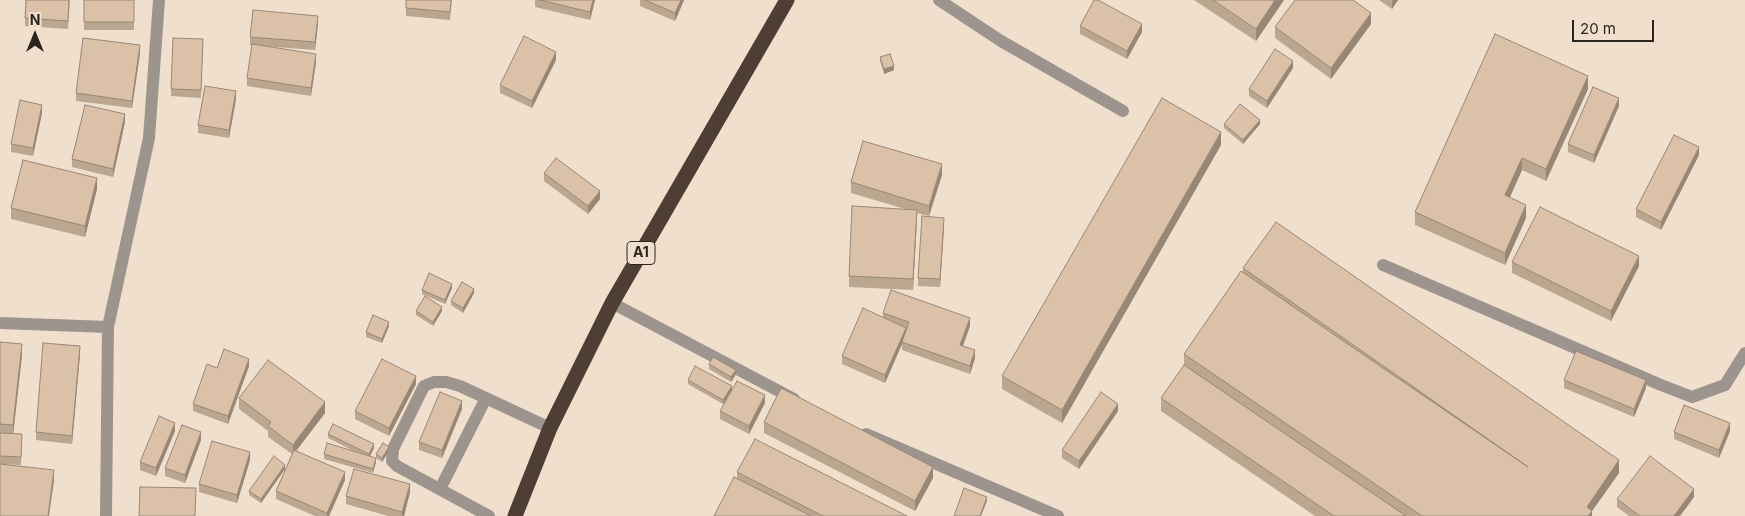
<!DOCTYPE html>
<style>
body{margin:0}
#map{position:relative;width:1745px;height:516px;overflow:hidden;background:#f1dfce;font-family:Inter,sans-serif}
canvas{display:block}
.north{position:absolute;left:10px;top:10px;width:50px;height:50px;-webkit-text-stroke:4px #f1dfce;paint-order:stroke;rotate:0deg;font-size:14px;font-weight:700;line-height:20px;text-align:center;color:#2b251e}
.north::after{content:'';display:block;margin:auto;width:18px;height:22px;background:#2b251e;clip-path:polygon(50% 0,100% 100%,50% 72%,0 100%)}
.scale{position:absolute;left:1572px;top:20px;width:82px;height:22px;box-sizing:border-box;border:2px solid #2b251e;border-top:0;padding-left:6px;font-size:15px;line-height:18px;white-space:nowrap;color:#2b251e;-webkit-text-stroke:4px #f1dfce;paint-order:stroke}
</style>
<div id="map">
<canvas width="1745" height="516"></canvas>
<div class="north">N</div>
<div class="scale">20 m</div>
</div>
<script>
const context = document.querySelector('canvas').getContext('2d');
context.lineJoin = 'round';
function poly(rows) {
  const path = new Path2D();
  for (const r of rows) {
    path.moveTo(r[0], r[1]);
    for (let i = 2; i < r.length; i += 2) path.lineTo(r[i], r[i + 1]);
  }
  return path;
}
function stroke(path, color, width, dash) {
  context.strokeStyle = color;
  context.lineWidth = width;
  context.lineCap = dash ? 'butt' : 'round';
  context.setLineDash(dash || []);
  context.stroke(path);
}
function paint(path, color) {
  context.fillStyle = color;
  context.fill(path, 'evenodd');
}
function write(font, color, halo, rows, align = 'center') {
  context.font = font + ' Inter,sans-serif';
  context.lineWidth = 4.5;
  context.setLineDash([]);
  context.textBaseline = 'middle';
  context.strokeStyle = halo;
  context.fillStyle = color;
  for (const [text, x, y, turn = 0] of rows) {
    context.save();
    context.translate(x, y);
    context.rotate((+turn || 0) * Math.PI / 180);
    context.textAlign = isNaN(turn) ? turn : align;
    if (halo) context.strokeText(text, 0, 0);
    context.fillText(text, 0, 0);
    context.restore();
  }
}
stroke(poly([
 [939,0,1001,41,1123,111],
 [1383,265,1661,385,1692,397,1725,385,1745,353],
 [440,489,486,398],
 [489,516,397,466,392,461,393,449,424,386,434,382,446,382,460,386,550,428]
]), '#9d948e', 12);
stroke(poly([
 [612,303,794,399],
 [0,323,108,327],
 [866,434,1058,516],
 [106,516,108,327,149,138,159,0]
]), '#9d948e', 12);
stroke(poly([
 [515,516,550,428,612,303,787,0]
]), '#4f3e33', 15);
paint(poly([
 [70,0,68,29,25,26,25,18],
 [84,0,134,0,134,30,84,30],
 [452,0,450,20,406,16,406,8],
 [535,0,595,0,590,20,535,7],
 [640,0,684,0,675,21,640,6],
 [1194,0,1284,0,1256,41],
 [1379,0,1398,0,1392,9],
 [318,24,315,50,262,46,316,62,311,96,247,86,247,78,252,45,250,45,250,37],
 [1371,24,1331,79,1275,38,1275,27],
 [1080,26,1142,32,1127,59,1080,34],
 [203,39,201,98,171,96,171,89],
 [140,53,132,108,76,101,76,93],
 [880,57,894,70,884,74,880,61],
 [556,60,532,108,500,93,500,85],
 [1293,68,1267,108,1249,96,1249,89],
 [1588,89,1546,181,1522,170,1510,197,1526,218,1505,265,1415,225,1415,212],
 [236,99,229,138,198,133,198,125],
 [1619,106,1594,163,1568,152,1568,144],
 [42,113,33,156,11,152,11,144],
 [125,122,113,177,72,167,72,159],
 [1224,124,1260,124,1243,144,1224,128],
 [1221,145,1062,423,1002,389,1002,376],
 [1699,155,1661,230,1636,217,1636,209],
 [544,173,600,199,588,214,544,181],
 [942,175,929,216,917,213,913,290,849,287,849,276,905,209,851,193,851,182],
 [97,189,85,237,11,219,11,208],
 [944,226,940,287,918,286,918,278],
 [1512,262,1639,266,1611,321,1512,273],
 [1243,268,1619,473,1592,511,1592,516,1315,516,1161,411,1161,398,1184,365,1184,354,1243,273],
 [452,288,445,304,422,294,422,290],
 [474,293,463,313,451,305,451,301],
 [416,311,442,311,433,326,416,315],
 [883,313,970,326,963,346,975,358,970,374,902,350,902,344,885,383,842,364,842,356,883,318],
 [389,326,382,343,366,337,366,332],
 [0,342,22,355,13,434,22,442,21,465,0,464],
 [80,354,72,444,36,440,36,432],
 [709,364,736,374,731,382,709,369],
 [249,366,228,424,193,411,193,404,217,368],
 [688,380,732,390,723,404,688,384],
 [1564,380,1646,388,1634,417,1564,388],
 [416,384,389,436,355,419,355,411],
 [239,398,325,413,296,451,345,480,329,516,315,516,276,499,276,491,292,454,268,437,268,431,239,409],
 [765,403,749,434,720,419,720,411],
 [462,409,442,458,419,450,419,442],
 [1118,411,1079,469,1062,458,1062,450],
 [764,422,933,478,915,511,764,433],
 [175,431,156,476,140,470,140,462],
 [1730,431,1719,458,1674,439,1674,432],
 [328,434,374,448,370,456,376,462,373,473,324,459,324,454,356,452,328,438],
 [201,440,185,483,165,476,165,468],
 [389,451,382,462,376,458,376,454],
 [250,460,237,503,199,492,199,484],
 [285,469,261,503,249,495,249,491],
 [737,472,907,516,714,516,737,479],
 [410,492,404,516,388,516,346,504,346,496],
 [1694,497,1680,516,1629,516,1617,507,1617,499]
]), '#bba690');
paint(poly([
 [593,0,595,0,590,20,590,12],
 [681,0,684,0,675,21,675,13],
 [1275,0,1284,0,1256,41,1256,29],
 [1393,0,1398,0,1392,9,1392,1],
 [1371,13,1371,24,1331,79,1331,68],
 [318,16,318,24,315,50,315,42],
 [1142,24,1142,32,1127,59,1127,51],
 [140,45,140,53,132,108,132,101],
 [556,52,556,60,532,108,532,101],
 [316,54,316,62,311,96,311,88],
 [1293,61,1293,68,1267,108,1267,101],
 [894,66,894,70,884,74,884,69],
 [1588,76,1588,89,1546,181,1546,169],
 [236,91,236,99,229,138,229,130],
 [1619,98,1619,106,1594,163,1594,155],
 [42,105,42,113,33,156,33,148],
 [125,114,125,122,113,177,113,169],
 [1260,120,1260,124,1243,144,1243,140],
 [1221,132,1221,145,1062,423,1062,410],
 [1699,147,1699,155,1661,230,1661,222],
 [1522,158,1522,170,1505,208,1505,195],
 [942,164,942,175,929,216,929,206],
 [97,178,97,189,85,237,85,226],
 [600,191,600,199,588,214,588,206],
 [1526,205,1526,218,1505,265,1505,253],
 [917,210,917,220,913,290,913,279],
 [944,218,944,226,940,287,940,279],
 [1639,256,1639,266,1611,321,1611,311],
 [452,284,452,288,445,304,445,300],
 [474,289,474,293,463,313,463,308],
 [442,307,442,311,433,326,433,322],
 [970,318,970,326,960,353,960,345],
 [389,322,389,326,382,343,382,339],
 [906,328,906,336,902,342,902,344,885,383,885,375],
 [22,344,22,355,13,436,13,425],
 [80,346,80,354,72,444,72,436],
 [975,350,975,358,970,374,970,366],
 [249,359,249,366,228,424,228,416],
 [736,370,736,374,731,382,731,377],
 [416,376,416,384,389,436,389,428],
 [1646,380,1646,388,1634,417,1634,409],
 [732,386,732,390,723,404,723,400],
 [765,395,765,403,749,434,749,426],
 [462,401,462,409,442,458,442,450],
 [325,402,325,413,293,455,293,445],
 [1118,404,1118,411,1079,469,1079,461],
 [175,423,175,431,156,476,156,468],
 [1730,423,1730,431,1719,458,1719,450],
 [201,432,201,440,185,483,185,475],
 [374,444,374,448,369,458,369,454],
 [389,447,389,451,382,462,382,458],
 [250,452,250,460,237,503,237,495],
 [376,458,376,462,373,473,373,469],
 [1619,460,1619,473,1592,511,1592,516,1587,516,1587,507],
 [285,465,285,469,261,503,261,499],
 [933,467,933,478,915,511,915,501],
 [54,470,54,481,49,516,48,516],
 [345,472,345,480,329,516,327,516,327,513],
 [410,484,410,492,404,516,402,516,402,512],
 [1694,489,1694,497,1680,516,1674,516],
 [987,497,987,501,981,516,980,516]
]), '#998776');
const building = poly([
 [26,0,69,0,68,21,25,18,26,0],
 [84,0,134,0,134,22,84,22,84,0],
 [406,0,451,0,450,12,406,8,406,0],
 [540,0,593,0,590,12,540,0],
 [645,0,681,0,675,13,645,0],
 [1094,0,1098,0,1142,24,1127,51,1080,26,1094,0],
 [1213,0,1275,0,1256,29,1213,0],
 [1295,0,1353,0,1371,13,1331,68,1275,27,1295,0],
 [253,10,318,16,315,42,250,37,253,10],
 [1495,34,1588,76,1546,169,1522,158,1505,195,1526,205,1505,253,1415,212,1495,34],
 [524,36,556,52,532,101,500,85,524,36],
 [83,38,140,45,132,101,76,93,83,38],
 [173,38,203,39,201,90,171,89,173,38],
 [252,44,316,54,311,88,247,78,252,44],
 [1275,49,1293,61,1267,101,1249,89,1275,49],
 [890,54,894,66,884,69,880,57,890,54],
 [205,86,236,91,229,130,198,125,205,86],
 [1593,87,1619,98,1594,155,1568,144,1593,87],
 [1162,98,1221,132,1062,410,1002,376,1162,98],
 [20,100,42,105,33,148,11,144,20,100],
 [1240,104,1260,120,1243,140,1224,124,1240,104],
 [85,105,125,114,113,169,72,159,85,105],
 [1674,135,1699,147,1661,222,1636,209,1674,135],
 [863,141,942,164,929,206,851,182,863,141],
 [556,158,600,191,588,206,544,173,556,158],
 [23,160,97,178,85,226,11,208,23,160],
 [852,206,917,210,913,279,849,276,852,206],
 [1540,207,1639,256,1611,311,1512,262,1540,207],
 [922,216,944,218,940,279,918,278,922,216],
 [1276,222,1619,460,1587,507,1592,511,1588,516,1422,516,1184,354,1241,271,1528,467,1243,268,1276,222],
 [429,273,452,284,445,300,422,290,429,273],
 [462,282,474,289,463,308,451,301,462,282],
 [891,290,970,318,960,345,975,350,970,366,902,342,909,322,883,313,891,290],
 [425,296,442,307,433,322,416,311,425,296],
 [863,308,906,328,885,375,842,356,863,308],
 [373,315,389,322,382,339,366,332,373,315],
 [0,342,22,344,13,425,0,424,0,342],
 [43,343,80,346,72,436,36,432,43,343],
 [224,349,249,359,228,416,193,404,207,364,217,368,224,349],
 [1576,351,1646,380,1634,409,1564,380,1576,351],
 [713,357,736,370,731,377,709,364,713,357],
 [382,359,416,376,389,428,355,411,382,359],
 [268,360,325,402,293,445,268,426,271,422,239,398,268,360],
 [1184,365,1406,516,1334,516,1161,398,1184,365],
 [695,366,732,386,723,400,688,380,695,366],
 [737,381,765,395,749,426,720,411,737,381],
 [781,388,933,467,915,501,764,422,781,388],
 [440,392,462,401,442,450,419,442,440,392],
 [1101,392,1118,404,1079,461,1062,450,1101,392],
 [1684,405,1730,423,1719,450,1674,432,1684,405],
 [159,416,175,423,156,468,140,462,159,416],
 [333,424,374,444,369,454,328,434,333,424],
 [182,425,201,432,185,475,165,468,182,425],
 [0,433,22,434,21,457,0,456,0,433],
 [755,439,907,516,823,516,737,472,755,439],
 [212,441,250,452,237,495,199,484,212,441],
 [327,443,376,458,373,469,324,454,327,443],
 [383,443,389,447,382,458,376,454,383,443],
 [294,450,345,472,327,513,276,491,294,450],
 [274,456,285,465,261,499,249,491,274,456],
 [1650,456,1694,489,1674,516,1640,516,1617,499,1650,456],
 [0,464,54,470,48,516,0,516,0,464],
 [354,469,410,484,402,512,346,496,354,469],
 [734,477,811,516,714,516,734,477],
 [140,487,196,488,195,516,139,516,140,487],
 [964,488,987,497,980,516,954,516,964,488]
]);
paint(building, '#dac1a8');
stroke(building, '#998776', 1);
for (const [x, y, w] of [
 [641,253,28]
]) {
  const box = new Path2D();
  box.roundRect(x - w / 2, y - 11.5, w, 23, 4);
  context.fillStyle = '#f1dfce';
  context.fill(box);
  stroke(box, '#2b251e', 1);
}
write('bold 14px', '#2b251e', null, [
 ["A1",641,253]
]);
</script>
